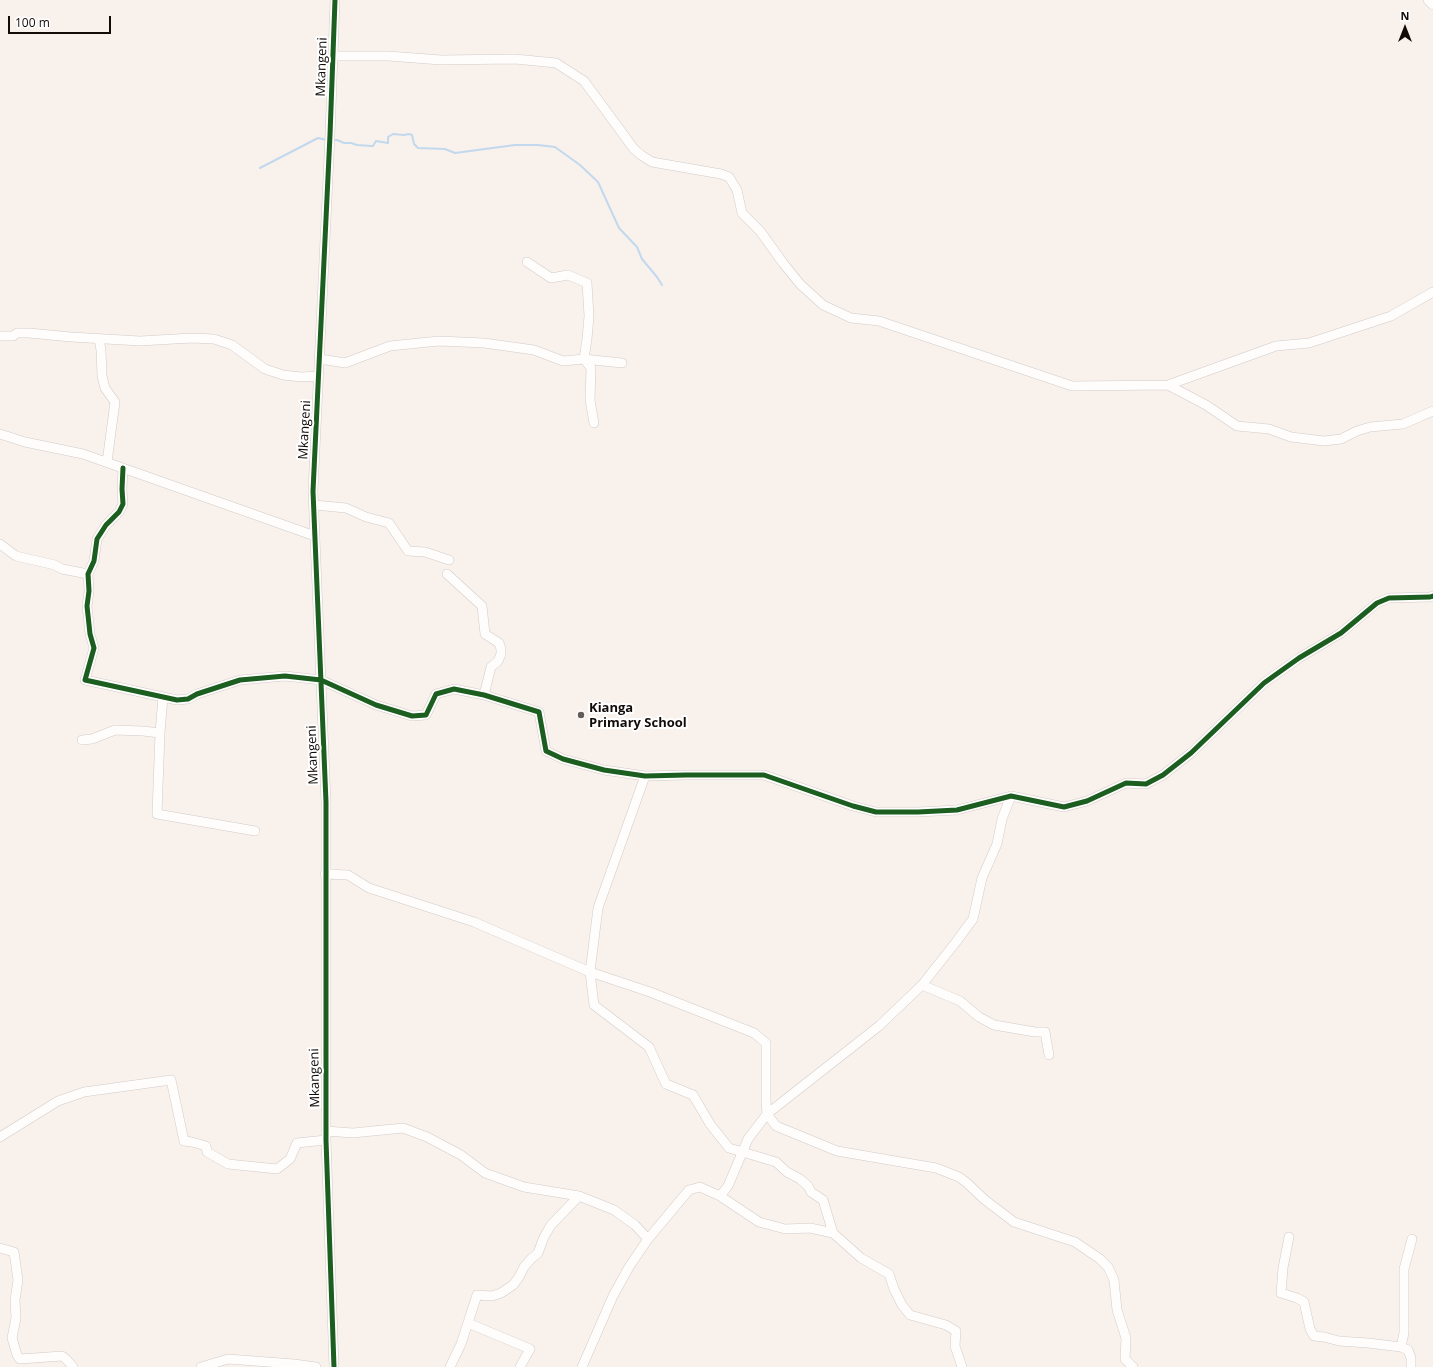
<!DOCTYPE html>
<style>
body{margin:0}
#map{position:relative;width:1433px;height:1367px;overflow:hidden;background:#f9f1ec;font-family:"Open Sans",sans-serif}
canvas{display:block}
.north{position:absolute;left:1385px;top:8px;width:40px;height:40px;-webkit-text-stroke:3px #fff;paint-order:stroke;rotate:0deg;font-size:11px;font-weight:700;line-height:16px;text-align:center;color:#120c09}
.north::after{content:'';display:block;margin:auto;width:14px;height:18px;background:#120c09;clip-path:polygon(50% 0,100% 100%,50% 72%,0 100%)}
.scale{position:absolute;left:8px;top:16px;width:103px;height:18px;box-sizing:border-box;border:2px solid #120c09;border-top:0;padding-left:5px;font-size:12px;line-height:14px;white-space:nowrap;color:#120c09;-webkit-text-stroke:3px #fff;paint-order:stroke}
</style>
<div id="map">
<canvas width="1433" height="1367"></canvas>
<div class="north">N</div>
<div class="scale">100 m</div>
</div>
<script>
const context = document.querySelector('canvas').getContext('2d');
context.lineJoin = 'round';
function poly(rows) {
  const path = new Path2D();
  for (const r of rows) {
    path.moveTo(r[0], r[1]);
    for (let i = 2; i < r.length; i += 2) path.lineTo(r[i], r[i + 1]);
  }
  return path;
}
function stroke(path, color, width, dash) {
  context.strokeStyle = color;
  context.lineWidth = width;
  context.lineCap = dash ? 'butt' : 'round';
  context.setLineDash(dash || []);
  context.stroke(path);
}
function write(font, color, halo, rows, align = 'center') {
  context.font = font + ' "Open Sans",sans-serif';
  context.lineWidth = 4;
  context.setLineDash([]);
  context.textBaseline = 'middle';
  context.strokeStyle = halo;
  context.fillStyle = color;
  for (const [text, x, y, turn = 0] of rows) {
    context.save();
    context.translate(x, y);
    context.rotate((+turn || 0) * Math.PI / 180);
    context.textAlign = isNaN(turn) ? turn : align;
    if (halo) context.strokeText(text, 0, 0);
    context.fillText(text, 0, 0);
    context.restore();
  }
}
stroke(poly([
 [332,140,337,140,344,143,351,143,357,145,371,146,373,146,376,141,388,143,388,137,393,134,404,135,409,134,412,135,414,144,418,148,445,149,455,153,515,145,538,145,555,147,580,165,598,182,619,228,637,247,642,259,657,277,662,285],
 [260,168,318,138,327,140]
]), '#c2d9ed', 2);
const minor = poly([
 [1428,0,1433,5],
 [333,56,388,56,441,60,515,59,556,63,584,81,634,149,641,155,652,162,721,174,729,177,737,190,742,213,760,231,783,263,800,284,823,305,851,318,879,321,1072,386,1168,385,1276,346,1309,343,1391,316,1433,292],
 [527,262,551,278,568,275,587,283,589,316,587,339,584,359,591,368,590,400,594,423],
 [0,336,13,336,17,333,29,333,71,337,140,341,192,338,214,339,232,345,265,369,283,375,301,377,319,376],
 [99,339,101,350,102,376,105,388,115,402,107,462],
 [320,359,345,363,390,346,439,341,484,343,534,350,563,361,584,359,622,363],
 [1168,385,1206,405,1237,426,1269,429,1291,437,1324,441,1341,439,1357,431,1370,427,1403,424,1433,411],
 [0,434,25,442,83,454,315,536],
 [123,468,122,489,123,504,119,512,106,525,97,539,94,561,88,574,89,591,87,606,90,634,94,648,85,680,177,700,188,699,197,694,240,680,285,676,321,680,376,705,412,716,426,715,436,694,454,689,484,695,539,712,546,751,563,759,604,770,645,776,686,775,764,775,853,806,876,812,918,812,957,810,1011,796,1064,807,1087,801,1126,783,1146,784,1163,775,1191,753,1264,683,1299,658,1341,633,1377,603,1389,598,1430,597,1433,596],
 [314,505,346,508,366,517,389,523,408,551,425,552,449,560],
 [0,544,16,556,55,565,62,569,88,574],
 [447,574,482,606,485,634,499,643,501,649,501,654,498,661,491,667,484,695],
 [160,733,157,814,255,831],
 [82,740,92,739,115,730,143,731,160,733,163,697],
 [645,776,598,908,590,972,594,1005,649,1047,666,1084,693,1095,710,1124,729,1148,776,1162,787,1172,800,1179,808,1186,811,1192,823,1200,833,1233],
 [325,874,348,875,369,888,474,922,590,972,650,992,754,1033,766,1043,766,1101,767,1114,776,1126,837,1151,936,1168,959,1177,967,1183,985,1200,1014,1222,1075,1242,1100,1259,1108,1267,1114,1280,1117,1310,1126,1338,1125,1359,1133,1367],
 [922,985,956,942,973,919,982,878,997,844,1002,819,1011,796],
 [326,1131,353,1133,403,1128,427,1137,461,1155,485,1173,524,1187,579,1196,614,1210,635,1225,648,1239],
 [0,1137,58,1101,84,1092,171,1080,184,1141,192,1142,206,1146,207,1152,228,1164,277,1169,290,1159,297,1143,326,1140],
 [720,1196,728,1186,748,1139,767,1114,879,1026,922,985,960,1001,979,1017,994,1025,1035,1032,1045,1032,1049,1055],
 [1289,1237,1283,1268,1281,1293,1297,1298,1304,1302,1310,1329,1314,1336,1324,1337,1339,1341,1368,1343,1401,1347,1408,1350,1411,1358,1411,1367],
 [0,1248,14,1252,18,1280,15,1300,16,1318,12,1338,17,1355,20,1359,62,1356,66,1359,73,1367],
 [468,1323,530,1349,520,1367],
 [1401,1347,1404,1333,1404,1269,1412,1239],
 [201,1367,228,1359,294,1364,316,1367],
 [334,1367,326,1140,326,802,313,491,330,135,335,0],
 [450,1367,461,1344,477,1295,492,1296,501,1293,513,1285,519,1277,524,1267,531,1259,538,1253,544,1237,551,1225,579,1196],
 [582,1367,613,1296,629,1267,648,1239,689,1190,700,1187,720,1196,759,1222,785,1229,810,1228,833,1233,861,1258,889,1274,894,1289,902,1305,910,1315,946,1325,956,1331,955,1346,962,1367]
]);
stroke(minor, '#d1cbc7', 10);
stroke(minor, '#fefdfc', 9);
stroke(poly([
 [123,468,122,489,123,504,119,512,106,525,97,539,94,561,88,574,89,591,87,606,90,634,94,648,85,680,177,700,188,699,197,694,240,680,285,676,321,680,376,705,412,716,426,715,436,694,454,689,484,695,539,712,546,751,563,759,604,770,645,776,686,775,764,775,853,806,876,812,918,812,957,810,1011,796,1064,807,1087,801,1126,783,1146,784,1163,775,1191,753,1264,683,1299,658,1341,633,1377,603,1389,598,1430,597,1433,596],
 [334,1367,326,1140,326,802,313,491,330,135,335,0]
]), '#1b5e20', 5);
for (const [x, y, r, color] of [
 [581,715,4,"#635c58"]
]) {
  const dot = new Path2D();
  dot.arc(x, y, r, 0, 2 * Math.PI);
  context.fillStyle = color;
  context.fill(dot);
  stroke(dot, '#fff', 1.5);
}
write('13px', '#120c09', '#fff', [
 ["Mkangeni",322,67,-88],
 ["Mkangeni",305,430,-87],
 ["Mkangeni",313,755,-92],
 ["Mkangeni",315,1078,-91]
]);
write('bold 13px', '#120c09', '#fff', [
 ["Kianga",589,708],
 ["Primary School",589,723]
], 'left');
</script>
